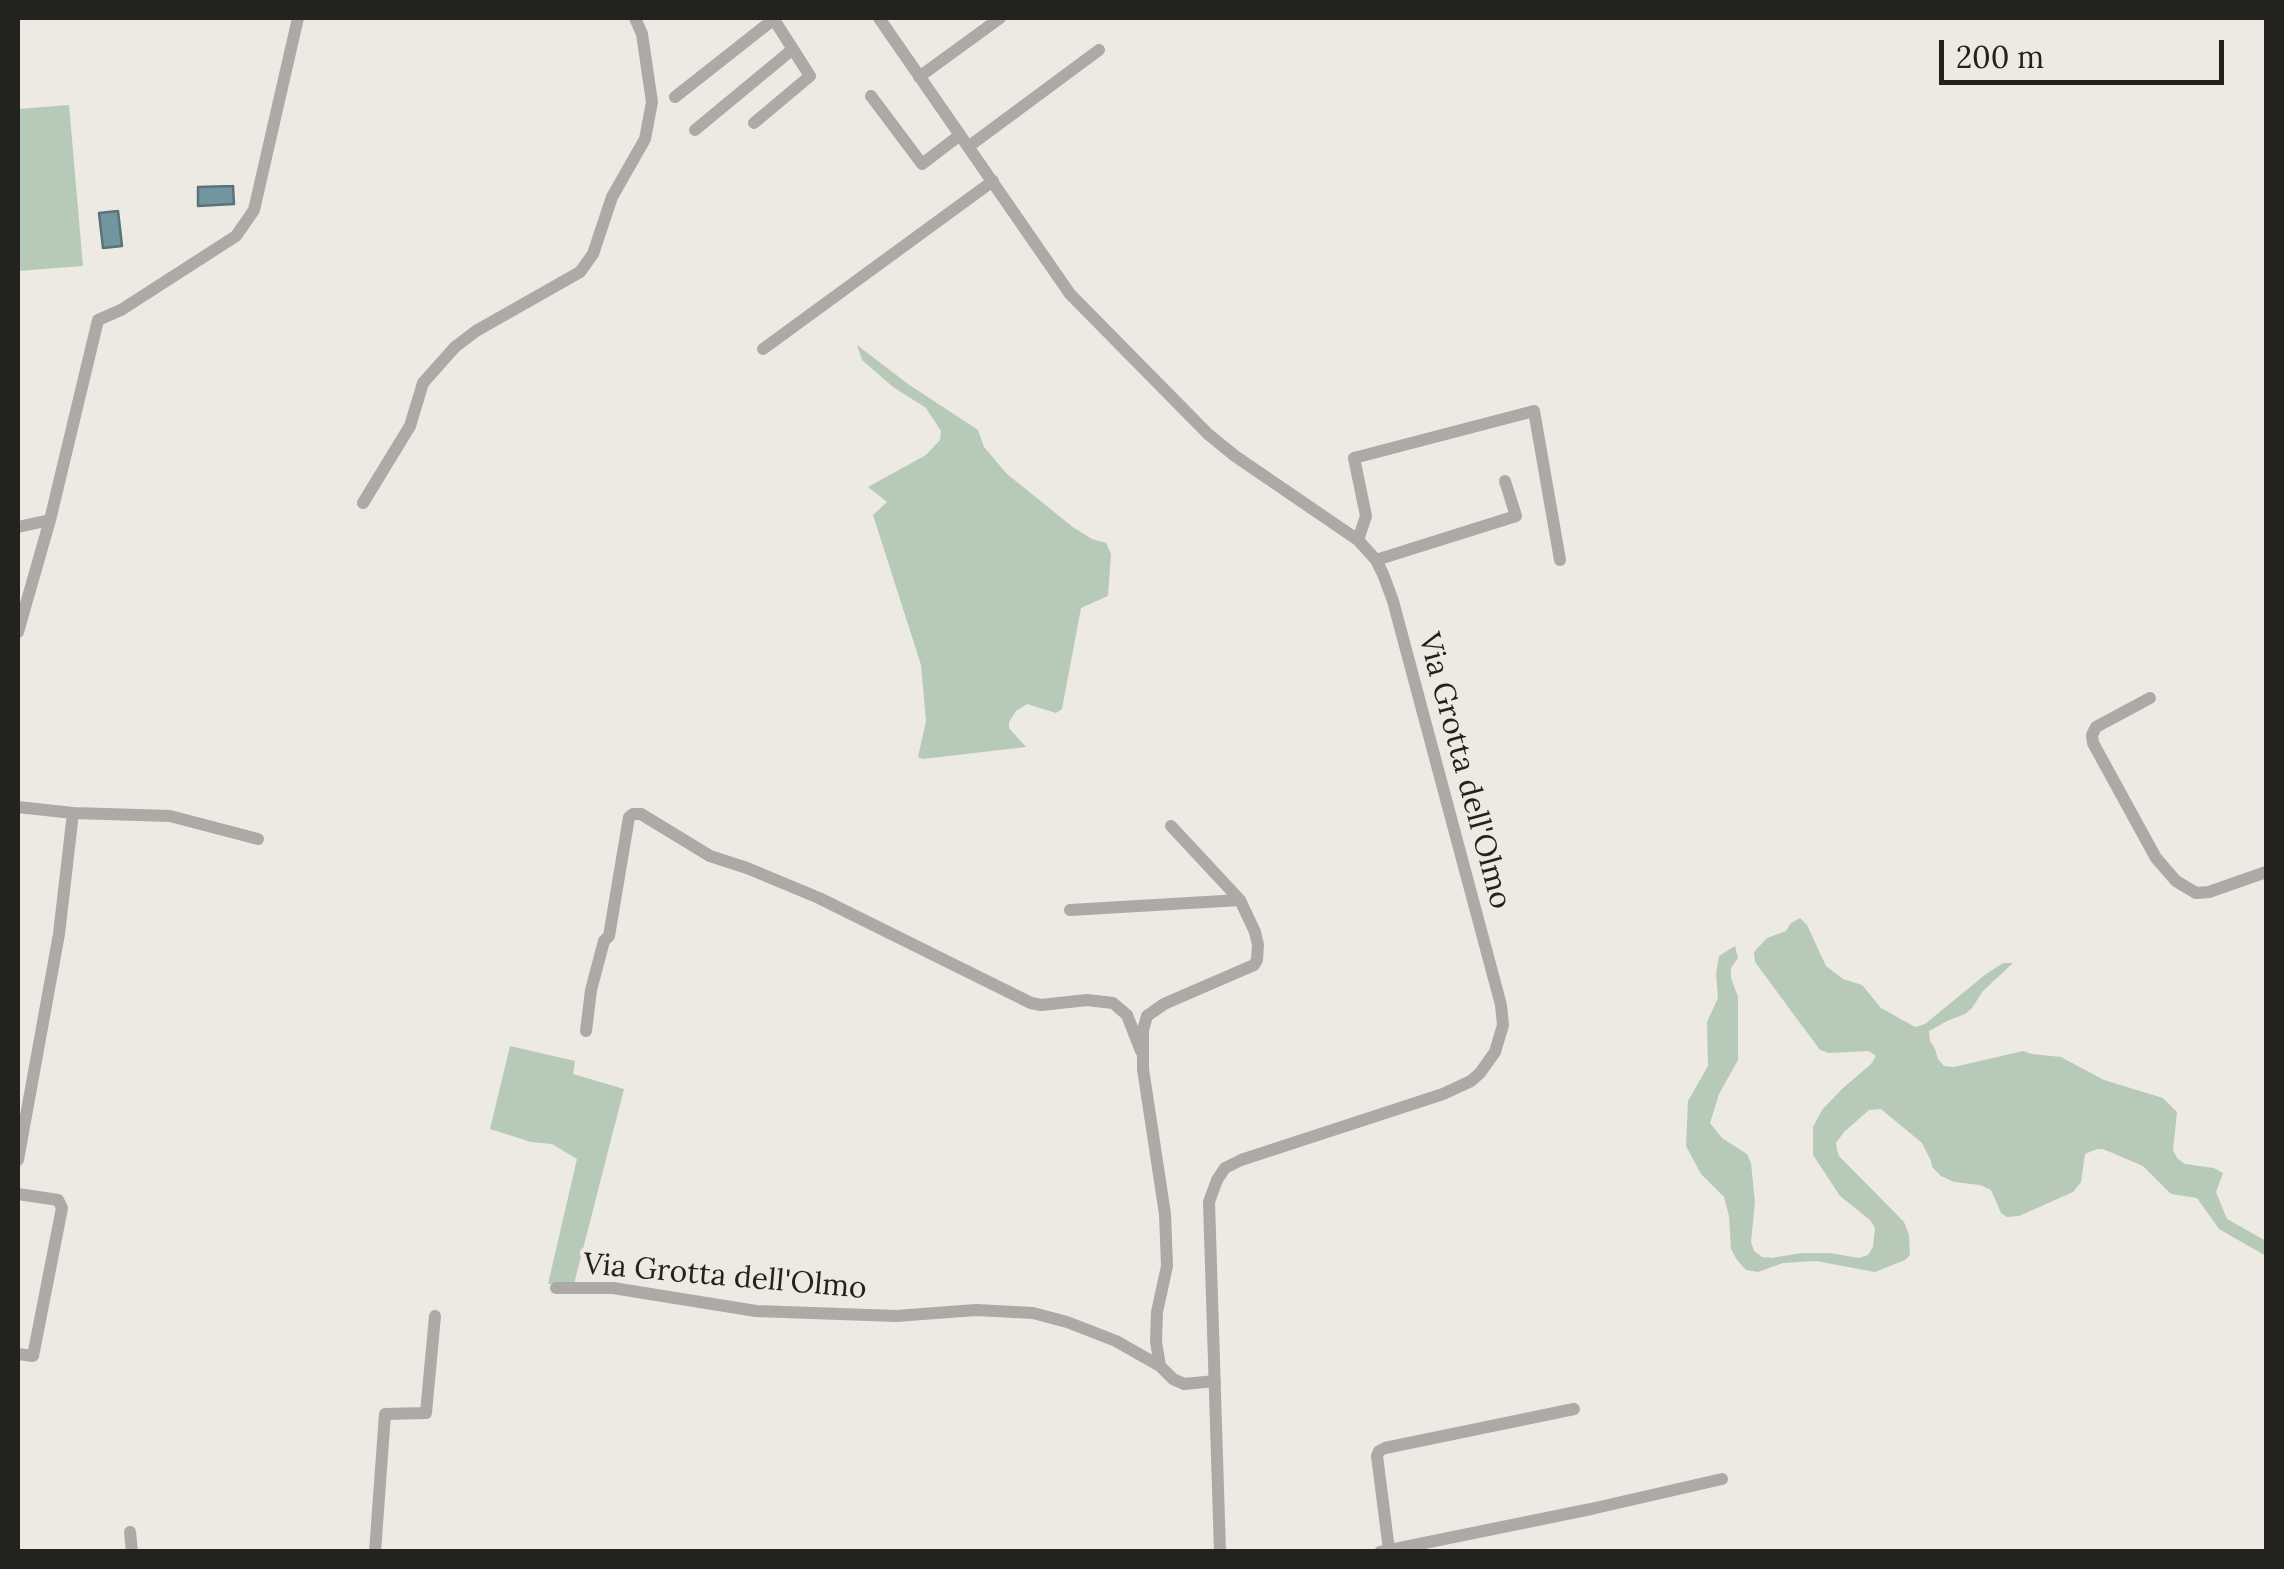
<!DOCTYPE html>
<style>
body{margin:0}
#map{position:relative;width:2284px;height:1569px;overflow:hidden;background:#eceae2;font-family:Lora,serif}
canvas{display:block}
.frame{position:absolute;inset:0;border:20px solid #23221f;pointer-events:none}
.scale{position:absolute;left:1939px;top:40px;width:285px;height:45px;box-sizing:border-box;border:5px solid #23221f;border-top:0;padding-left:12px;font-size:30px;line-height:35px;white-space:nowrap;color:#23221f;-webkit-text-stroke:8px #eceae2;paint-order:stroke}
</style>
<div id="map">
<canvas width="2284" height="1569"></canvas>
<div class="frame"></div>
<div class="scale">200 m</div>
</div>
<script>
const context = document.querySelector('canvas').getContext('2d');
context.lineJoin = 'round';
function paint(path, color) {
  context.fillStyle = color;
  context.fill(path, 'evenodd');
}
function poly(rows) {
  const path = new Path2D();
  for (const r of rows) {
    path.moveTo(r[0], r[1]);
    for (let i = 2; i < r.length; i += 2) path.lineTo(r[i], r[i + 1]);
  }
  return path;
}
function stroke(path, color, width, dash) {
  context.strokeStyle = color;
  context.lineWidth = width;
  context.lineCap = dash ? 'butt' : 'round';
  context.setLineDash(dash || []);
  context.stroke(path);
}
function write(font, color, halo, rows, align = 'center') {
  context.font = font + ' Lora,serif';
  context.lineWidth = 9;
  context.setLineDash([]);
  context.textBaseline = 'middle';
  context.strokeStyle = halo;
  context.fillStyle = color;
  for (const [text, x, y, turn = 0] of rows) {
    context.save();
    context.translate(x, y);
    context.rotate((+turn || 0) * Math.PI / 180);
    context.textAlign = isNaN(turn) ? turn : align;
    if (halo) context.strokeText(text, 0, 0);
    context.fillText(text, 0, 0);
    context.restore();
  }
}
paint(poly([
 [69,105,83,266,18,271,18,109],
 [857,345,908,384,978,430,984,447,1007,474,1074,528,1092,539,1106,543,1111,554,1108,596,1081,608,1062,709,1056,713,1027,704,1016,711,1009,722,1009,728,1026,747,923,759,918,757,926,721,921,665,873,515,887,502,868,487,926,455,940,440,941,431,926,408,893,387,862,360],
 [1800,918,1807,925,1826,966,1843,979,1862,985,1881,1008,1915,1027,1925,1024,1986,974,2003,963,2013,963,1983,991,1972,1008,1965,1014,1947,1021,1929,1031,1930,1041,1935,1049,1938,1059,1944,1066,1954,1067,2023,1051,2032,1054,2061,1057,2104,1080,2163,1098,2177,1112,2173,1150,2177,1158,2185,1164,2214,1168,2223,1173,2216,1192,2227,1219,2266,1241,2266,1256,2219,1229,2197,1198,2171,1194,2143,1166,2103,1149,2097,1149,2085,1154,2081,1182,2073,1192,2019,1216,2007,1217,2001,1213,1991,1190,1980,1185,1954,1182,1941,1176,1932,1167,1931,1161,1922,1143,1881,1109,1869,1110,1844,1132,1836,1143,1837,1150,1839,1156,1904,1222,1909,1235,1910,1255,1905,1260,1875,1272,1816,1261,1783,1263,1758,1272,1746,1270,1737,1260,1731,1249,1729,1216,1724,1197,1701,1174,1686,1146,1688,1101,1708,1066,1707,1022,1718,998,1716,974,1719,956,1735,946,1738,958,1731,968,1731,978,1738,997,1738,1060,1719,1094,1710,1123,1722,1138,1747,1154,1751,1163,1755,1202,1751,1242,1754,1251,1762,1257,1772,1258,1801,1253,1830,1253,1859,1258,1868,1255,1873,1247,1875,1228,1870,1220,1840,1196,1813,1155,1813,1127,1822,1110,1842,1089,1871,1064,1876,1056,1869,1051,1829,1053,1820,1050,1755,962,1754,952,1767,938,1786,931,1791,923],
 [510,1046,575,1061,573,1074,624,1089,574,1284,548,1284,577,1159,552,1144,531,1142,490,1129]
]), '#b7cab8');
const water = poly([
 [233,186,234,204,198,206,198,187,233,186],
 [118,211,122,246,103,248,99,213,118,211]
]);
paint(water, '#7296a0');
stroke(water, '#5a7379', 2.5);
stroke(poly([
 [879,18,1070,294,1208,434,1235,456,1358,540,1376,560,1383,574,1393,601,1501,1005,1503,1025,1495,1052,1480,1073,1471,1081,1443,1094,1241,1160,1225,1168,1217,1180,1209,1202,1220,1552],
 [919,77,1000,18],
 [871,96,922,164,960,135],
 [675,97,774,19],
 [754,123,810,76,773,18],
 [695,130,793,49],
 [968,147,1099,50],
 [763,349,993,181],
 [363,503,410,426,423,383,455,347,476,331,580,272,593,254,612,197,645,139,652,102,642,34,635,18],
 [18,527,50,520],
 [1358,540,1366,516,1354,458,1534,411,1560,560],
 [1376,560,1516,516,1505,481],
 [18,632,50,520,98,320,121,310,236,236,254,210,298,18],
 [2150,698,2096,727,2092,735,2093,743,2156,858,2176,881,2196,893,2209,892,2266,872],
 [18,807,73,813,170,816,258,839],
 [1070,910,1240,900],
 [586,1031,591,990,604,941,609,936,629,817,633,814,641,814,710,856,747,868,819,898,1031,1003,1041,1005,1087,1000,1113,1003,1127,1015,1141,1051],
 [18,1160,59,934,73,813],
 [18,1194,58,1200,62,1208,33,1356,18,1354],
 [556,1288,613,1288,756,1311,896,1316,976,1310,1033,1313,1067,1322,1116,1341,1160,1366,1173,1379,1184,1384,1215,1381],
 [1160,1366,1156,1342,1157,1312,1167,1266,1165,1214,1143,1069,1143,1030,1147,1016,1164,1004,1254,965,1257,960,1258,945,1255,932,1240,900,1171,826],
 [130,1532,132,1552],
 [1389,1550,1377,1456,1379,1451,1385,1448,1574,1409],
 [375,1552,385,1414,426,1413,435,1316],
 [1380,1552,1591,1509,1722,1479]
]), '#aca9a6', 12);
write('30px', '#23221f', '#eceae2', [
 ["Via Grotta dell'Olmo",1464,771,75],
 ["Via Grotta dell'Olmo",725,1277,5]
]);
</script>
